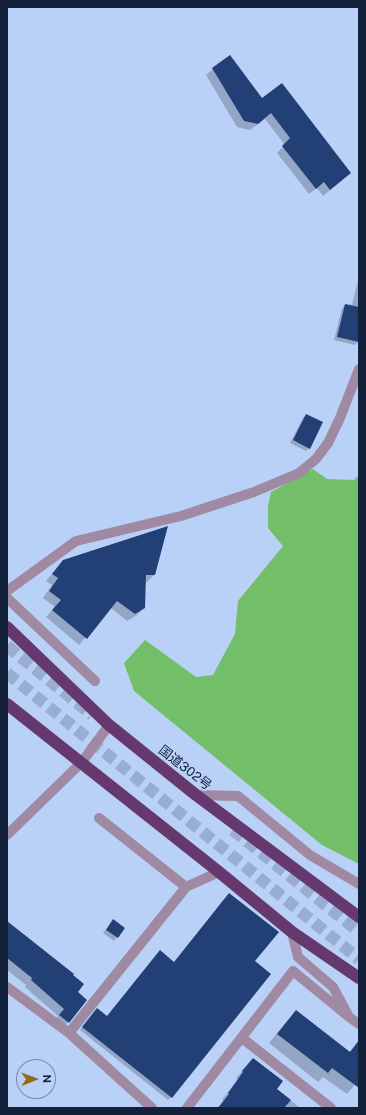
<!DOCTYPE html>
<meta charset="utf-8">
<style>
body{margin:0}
#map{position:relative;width:366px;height:1115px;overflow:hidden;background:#b9d0f7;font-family:"Public Sans",sans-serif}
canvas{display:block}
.frame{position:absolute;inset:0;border:8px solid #14213a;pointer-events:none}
.north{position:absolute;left:16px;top:1059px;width:40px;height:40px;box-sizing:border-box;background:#b9d0f7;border:1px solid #778aab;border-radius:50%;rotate:89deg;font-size:11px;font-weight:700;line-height:16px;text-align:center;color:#14213a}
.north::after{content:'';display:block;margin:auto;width:14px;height:18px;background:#936c15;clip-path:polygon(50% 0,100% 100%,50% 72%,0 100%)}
</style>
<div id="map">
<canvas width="366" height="1115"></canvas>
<div class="frame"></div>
<div class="north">N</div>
</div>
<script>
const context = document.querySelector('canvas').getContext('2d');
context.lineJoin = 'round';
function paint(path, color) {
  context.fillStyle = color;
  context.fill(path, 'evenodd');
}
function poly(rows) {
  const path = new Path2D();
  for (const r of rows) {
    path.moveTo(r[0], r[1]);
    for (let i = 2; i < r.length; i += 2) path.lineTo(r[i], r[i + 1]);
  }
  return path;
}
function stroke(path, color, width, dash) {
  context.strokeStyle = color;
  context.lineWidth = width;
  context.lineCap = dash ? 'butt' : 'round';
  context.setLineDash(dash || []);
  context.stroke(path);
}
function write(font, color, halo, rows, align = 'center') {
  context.font = font + ' "Public Sans","Noto Sans JP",sans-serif';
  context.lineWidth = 4;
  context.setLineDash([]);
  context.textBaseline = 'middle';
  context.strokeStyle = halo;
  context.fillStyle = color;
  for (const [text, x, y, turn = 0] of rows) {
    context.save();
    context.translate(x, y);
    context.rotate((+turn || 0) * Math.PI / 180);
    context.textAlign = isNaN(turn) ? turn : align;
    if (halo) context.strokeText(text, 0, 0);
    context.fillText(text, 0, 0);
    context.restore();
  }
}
paint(poly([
 [313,469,327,479,354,480,359,475,359,864,322,845,134,691,124,663,145,640,196,677,213,675,235,634,238,601,283,546,268,528,268,506,271,492]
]), '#73bf69');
paint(poly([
 [213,69,262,99,343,179,323,196,317,188,309,194,277,153,285,145,265,119,250,130,237,127,206,75],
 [359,276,359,340,358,342,355,345,334,340,342,308,345,305,348,306,350,304,352,305],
 [306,415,309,448,306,451,290,443,303,418],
 [63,561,154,575,147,582,145,582,144,608,137,615,127,621,111,608,79,645,46,617,55,607,43,598,52,585,46,581],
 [7,922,76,992,68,1022,61,1029,53,1022,58,1016,25,987,26,985,7,970],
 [110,924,124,928,114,941,103,933],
 [160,951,174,963,254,962,171,1097,168,1100,80,1030,94,1013,107,1017],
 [296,1011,349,1052,355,1047,359,1050,359,1080,347,1094,323,1077,318,1082,269,1043,288,1020],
 [247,1066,276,1089,300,1108,218,1108,223,1101,222,1100,238,1079,236,1078]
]), '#0003');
paint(poly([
 [230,55,262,98,282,83,351,173,330,190,324,182,316,189,282,146,290,138,271,113,258,124,244,121,212,68],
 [345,304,359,307,359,342,337,337],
 [306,414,323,422,310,449,293,440],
 [168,526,155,575,146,575,145,608,135,614,117,601,87,639,52,610,61,600,49,591,58,578,52,574,63,560],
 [229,893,279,932,255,961,271,974,172,1098,82,1027,97,1008,107,1016,160,950,174,962],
 [113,919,125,928,118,938,106,930],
 [7,921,74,974,73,975,84,984,78,992,87,1000,69,1023,59,1015,64,1009,31,980,32,978,7,958],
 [296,1010,350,1052,359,1040,359,1088,332,1068,328,1073,277,1034],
 [253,1058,283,1081,277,1089,291,1100,284,1108,218,1108,229,1094,228,1093,243,1072,242,1071]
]), '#224076');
stroke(poly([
 [7,646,92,715],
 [7,673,359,959],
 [233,830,359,932]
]), '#98add1', 12, [12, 6]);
stroke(poly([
 [7,591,76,541,181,516,254,492,299,473,316,459,328,443,340,418,359,369],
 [7,598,95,681],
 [196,795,238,796,310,855,359,884],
 [7,835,82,762,109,725],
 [186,887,219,872],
 [292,932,298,957,333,987,349,1017,359,1024],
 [7,987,69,1033,152,1108],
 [69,1033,186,887,99,818],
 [242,1038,331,1108],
 [187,1108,293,971,349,1017]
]), '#9f89a3', 10);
stroke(poly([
 [7,627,109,725,196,795,359,917],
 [7,704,219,872,292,932,359,978]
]), '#66396e', 12);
write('13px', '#14213a', '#b9d0f7', [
 ["国道302号",185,768,38]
]);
</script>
